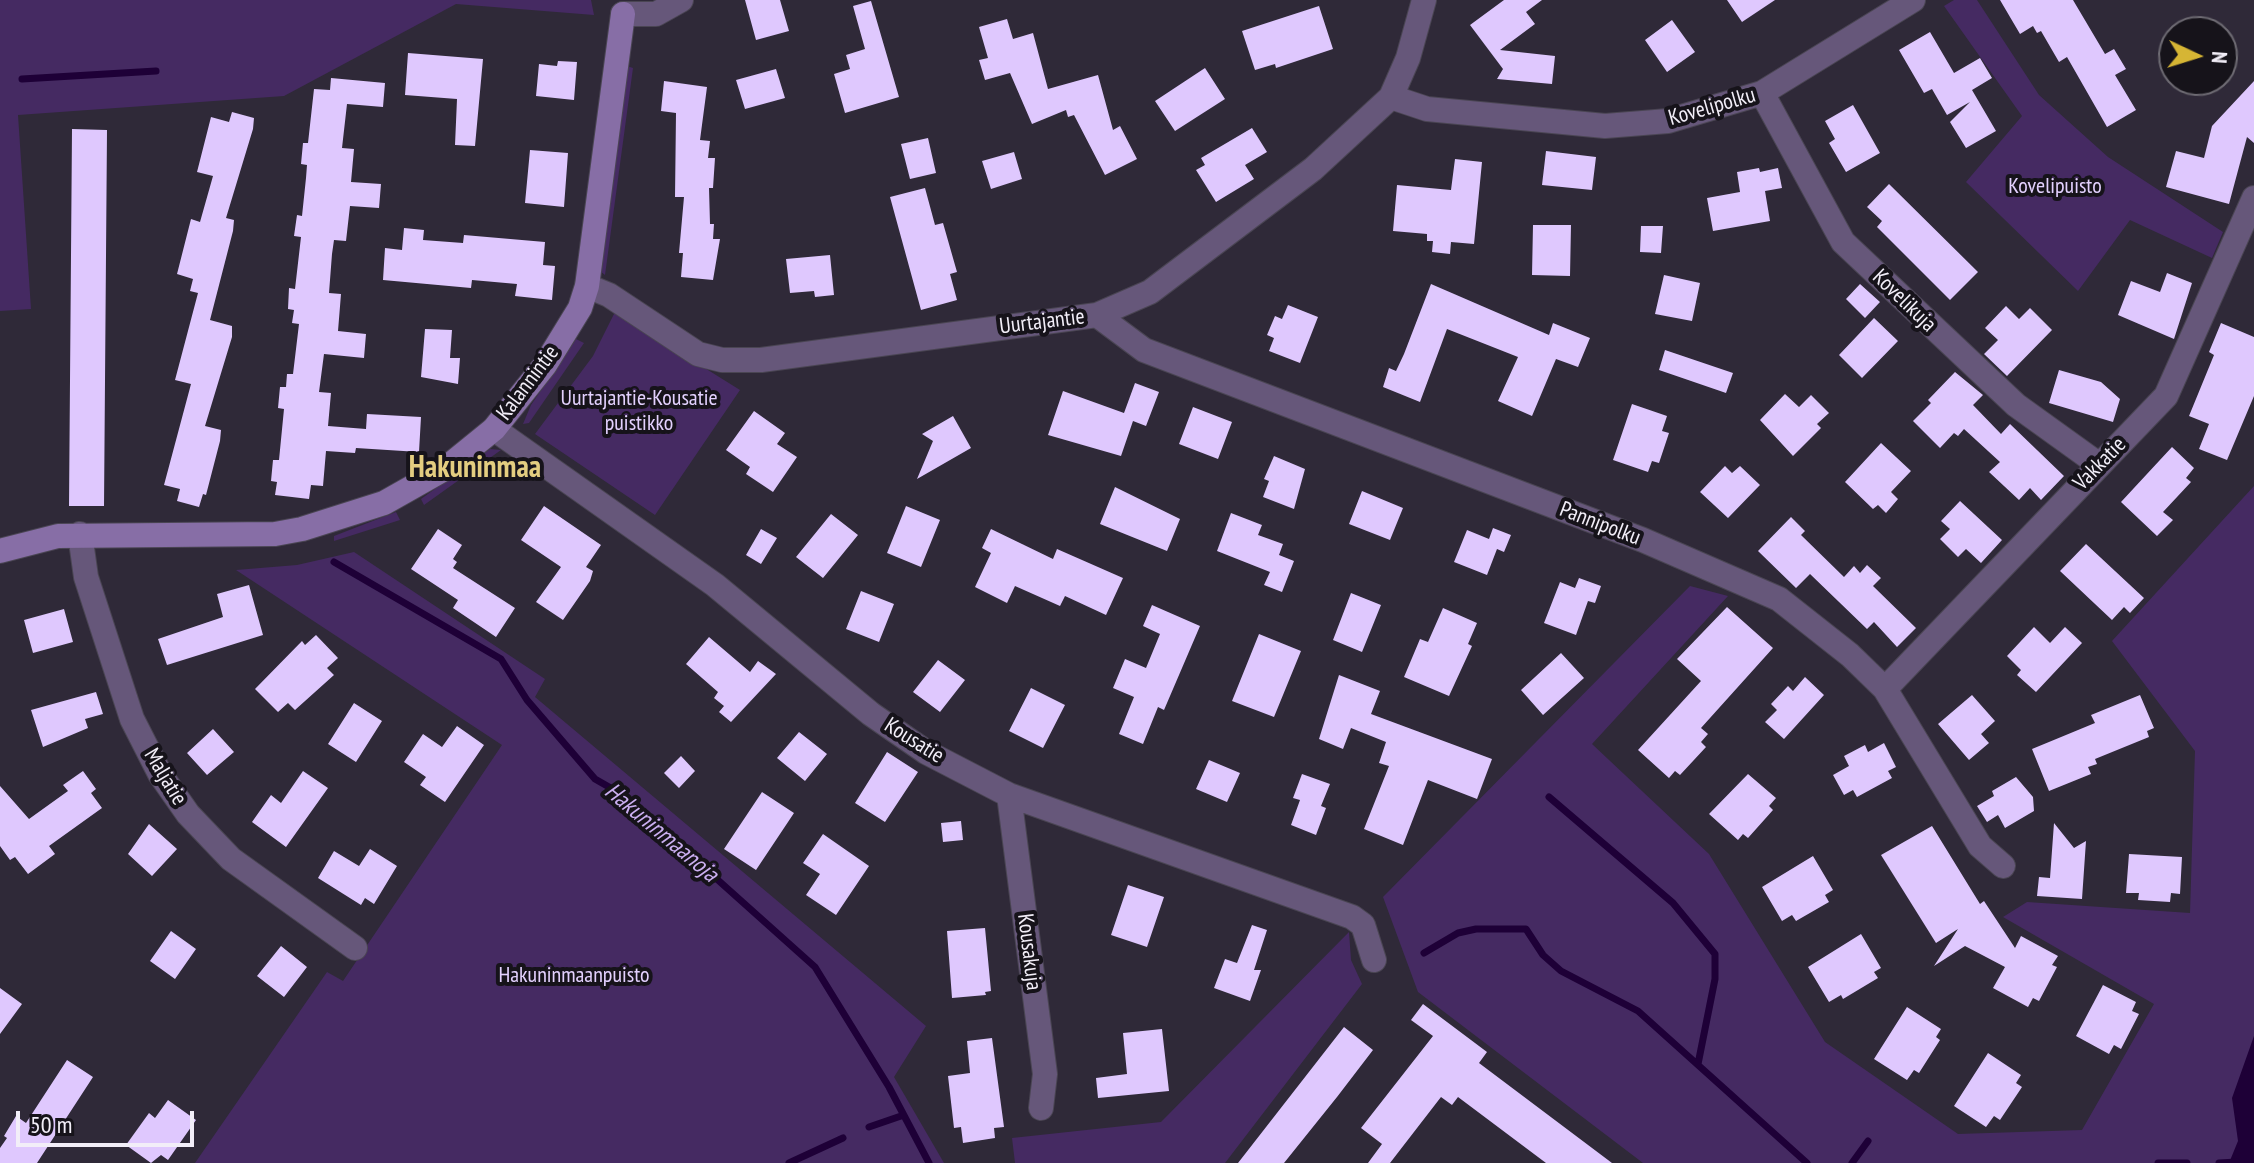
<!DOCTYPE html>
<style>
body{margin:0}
#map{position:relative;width:2254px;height:1163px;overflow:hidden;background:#2f2938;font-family:"PT Sans Narrow",sans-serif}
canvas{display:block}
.north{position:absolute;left:2158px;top:16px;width:80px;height:80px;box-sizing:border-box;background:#16131a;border:2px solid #6e6b73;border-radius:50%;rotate:94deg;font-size:22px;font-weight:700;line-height:32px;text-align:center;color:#f2eef8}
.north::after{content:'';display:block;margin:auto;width:28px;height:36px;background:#d6b534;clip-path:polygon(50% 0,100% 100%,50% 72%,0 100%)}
.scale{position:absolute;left:16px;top:1111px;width:178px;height:36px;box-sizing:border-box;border:4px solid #f2eef8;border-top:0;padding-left:10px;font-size:24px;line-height:28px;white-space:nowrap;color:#f2eef8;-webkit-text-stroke:6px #16131a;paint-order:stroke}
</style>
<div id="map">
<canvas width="2254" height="1163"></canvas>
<div class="north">N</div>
<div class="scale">50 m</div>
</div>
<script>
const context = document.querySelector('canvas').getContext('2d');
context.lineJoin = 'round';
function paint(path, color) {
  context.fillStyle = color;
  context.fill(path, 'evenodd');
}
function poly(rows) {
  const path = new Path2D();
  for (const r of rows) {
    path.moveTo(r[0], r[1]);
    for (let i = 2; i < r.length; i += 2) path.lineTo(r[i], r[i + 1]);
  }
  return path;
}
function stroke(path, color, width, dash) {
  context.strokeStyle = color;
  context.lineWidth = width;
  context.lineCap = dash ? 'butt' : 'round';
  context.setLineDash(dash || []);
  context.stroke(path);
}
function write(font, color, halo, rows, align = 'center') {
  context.font = font + ' "PT Sans Narrow",sans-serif';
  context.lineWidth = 8;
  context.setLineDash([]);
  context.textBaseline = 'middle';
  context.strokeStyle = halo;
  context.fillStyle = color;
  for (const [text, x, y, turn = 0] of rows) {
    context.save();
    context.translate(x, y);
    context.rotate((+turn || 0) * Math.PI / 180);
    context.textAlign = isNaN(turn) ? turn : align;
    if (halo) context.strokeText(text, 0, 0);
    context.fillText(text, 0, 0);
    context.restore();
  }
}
paint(poly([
 [0,0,591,0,594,15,456,4,284,96,18,115,31,309,0,311],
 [1954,0,1977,0,2039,95,2108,157,2223,232,2212,258,2130,220,2078,291,1966,182,2022,116,1944,6],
 [624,65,633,68,605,275,599,270],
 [615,312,740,390,655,515,535,434,593,356],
 [576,339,584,343,529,423,523,424,531,405],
 [490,449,501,450,424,505,421,499],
 [2254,486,2254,1163,1643,1163,1418,992,1383,897,1690,586,1728,596,1592,744,1709,854,1825,1042,1958,1134,2082,1130,2154,1004,2003,917,2027,902,2190,913,2195,751,2112,641],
 [396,512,400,520,334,541,334,536],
 [354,552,545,679,535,697,926,1026,894,1077,944,1163,195,1163,327,972,343,981,502,745,236,570,297,565],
 [1349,932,1351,960,1362,984,1225,1163,1015,1163,1012,1138,1161,1122]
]), '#452a62');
paint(poly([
 [2254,1036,2254,1163,2229,1163,2238,1141,2232,1098]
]), '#1e0037');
stroke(poly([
 [22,79,156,71],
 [334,562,501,659,527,700,595,779,623,795,815,967,889,1087,929,1163],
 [1549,797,1673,903,1715,954,1715,979,1698,1064],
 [1424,953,1458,933,1476,929,1526,929,1543,955,1561,971,1638,1011,1807,1163],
 [869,1127,901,1116],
 [789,1163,843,1138],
 [1852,1163,1868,1141],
 [2158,1163,2187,1163],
 [2219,1163,2237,1162]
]), '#1e0037', 7);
paint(poly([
 [745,0,780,0,789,31,756,40],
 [1504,0,1542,0,1526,12,1535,24,1500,50,1555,56,1552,84,1497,79,1503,69,1470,25],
 [1727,0,1775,0,1742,22],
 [2000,0,2073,0,2105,54,2114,49,2126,69,2115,75,2136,110,2107,127,2067,57,2059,62,2041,31,2037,33,2033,26,2020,34],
 [871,1,899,97,845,113,834,74,850,69,846,55,865,49,853,6],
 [1319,6,1333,49,1276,68,1275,64,1255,70,1242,31],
 [1007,19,1013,39,1033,33,1048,89,1098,75,1113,130,1120,126,1137,159,1105,175,1074,115,1068,117,1066,110,1032,124,1010,73,985,80,979,60,988,58,979,27],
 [1672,20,1695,52,1667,72,1645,40],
 [1930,32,1954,73,1980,58,1992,78,1972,90,1996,131,1966,148,1950,122,1970,102,1947,115,1932,89,1924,93,1899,50],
 [408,53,483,59,475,146,455,145,457,99,405,95],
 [558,61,577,62,574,100,536,96,539,64,557,66],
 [1205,68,1225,99,1175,131,1155,101],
 [776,69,785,98,745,109,736,80],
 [331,78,385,83,383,107,347,104,342,148,354,149,351,182,381,184,379,208,350,206,346,241,334,240,332,254,329,293,341,294,338,331,366,334,364,358,324,354,319,392,331,393,328,426,366,429,367,414,421,417,419,452,356,448,355,453,326,451,323,486,311,485,309,499,275,495,277,482,271,481,273,460,279,460,284,409,278,408,280,387,286,387,287,374,293,374,299,324,292,323,294,310,288,309,289,288,295,289,301,237,294,236,297,215,302,216,306,178,307,165,301,164,303,143,308,143,314,89,330,90],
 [664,81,707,87,700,140,710,141,708,158,715,158,713,188,709,188,710,224,714,224,713,239,720,239,713,280,681,277,683,253,679,253,684,197,675,197,676,113,661,111],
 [2254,81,2254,143,2247,137,2229,204,2166,187,2176,151,2204,158,2212,126],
 [1853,105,1880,153,1846,172,1829,143,1835,139,1825,121],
 [232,112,254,118,253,129,226,218,234,220,233,231,210,320,232,326,232,337,205,426,221,430,220,441,206,495,203,494,199,507,177,501,180,489,164,485,191,384,175,380,198,293,190,291,193,279,177,274,191,219,200,222,213,176,197,172,211,117,229,122],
 [1252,128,1267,152,1245,165,1254,179,1216,202,1196,170,1205,165,1201,158],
 [72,129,107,130,104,506,69,506],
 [928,138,936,173,910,179,901,144],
 [530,150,568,153,564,207,525,203],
 [1546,151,1596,157,1592,190,1542,185],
 [1014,152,1022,179,991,189,982,161],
 [1455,159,1482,162,1474,244,1451,242,1450,254,1432,252,1433,241,1427,241,1427,234,1393,231,1397,185,1451,190],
 [1759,168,1760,172,1778,168,1782,188,1765,191,1770,221,1713,231,1707,198,1740,192,1737,172],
 [1889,184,1978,272,1950,300,1877,227,1882,221,1867,207],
 [925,188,935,225,943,223,957,272,950,274,957,300,921,310,890,197],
 [1533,225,1571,225,1570,276,1532,275],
 [1641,226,1663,226,1661,253,1640,252],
 [404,228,424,230,423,240,463,243,464,235,545,242,543,265,555,266,552,300,515,296,517,284,472,280,471,288,383,280,385,248,402,250],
 [830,255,834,295,815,297,814,291,790,293,786,259],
 [2167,273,2192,283,2174,339,2118,315,2131,281,2160,292],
 [1664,275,1700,283,1692,321,1655,314],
 [1431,284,1549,335,1553,323,1590,338,1578,367,1556,359,1532,416,1498,401,1518,357,1447,329,1420,402,1383,387,1389,368,1396,371,1404,354],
 [1860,284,1880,302,1865,318,1846,299],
 [1288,305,1318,317,1300,363,1269,351,1274,338,1267,335,1275,316,1282,319],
 [2006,306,2019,319,2030,308,2052,330,2007,376,1984,354,1998,340,1985,328],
 [1874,318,1898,341,1862,378,1839,355],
 [2221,323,2254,337,2254,396,2227,460,2199,449,2209,424,2189,416,2214,355,2209,352],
 [425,329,452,330,450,358,460,358,458,384,421,377],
 [1665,350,1733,373,1726,393,1659,370],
 [2059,370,2101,382,2120,399,2113,422,2049,403],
 [1955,372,1983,395,1973,405,2001,434,2010,424,2064,476,2041,500,2030,488,2019,500,1989,472,2000,462,1964,429,1958,436,1954,433,1940,448,1913,421,1931,403,1928,400],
 [1135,383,1159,392,1146,426,1133,421,1121,456,1048,435,1063,391,1124,413],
 [1785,394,1799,407,1811,395,1829,413,1817,424,1821,428,1793,456,1760,420],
 [1632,404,1667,416,1662,431,1669,433,1659,463,1652,461,1648,472,1613,460],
 [1193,407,1232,422,1218,459,1179,444],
 [754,411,785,433,777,444,797,457,773,492,746,474,750,467,726,450],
 [953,416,971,448,917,479,933,441,922,434],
 [1881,443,1911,471,1891,492,1898,499,1886,513,1878,505,1873,509,1845,482],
 [2172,447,2194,468,2186,478,2191,482,2163,512,2173,520,2157,536,2121,502],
 [1274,456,1305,469,1294,509,1263,497,1269,481,1264,479],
 [1725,466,1732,473,1740,466,1760,485,1728,518,1700,492],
 [1115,487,1180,519,1167,551,1100,524],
 [1362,491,1403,508,1390,540,1349,524],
 [1960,501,2002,540,1981,563,1966,549,1958,557,1940,539,1950,529,1941,521],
 [544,506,601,545,586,567,593,571,590,581,563,620,536,602,561,567,521,540],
 [906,506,940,520,921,567,887,553],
 [1231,513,1262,525,1258,535,1283,544,1279,555,1294,561,1282,592,1264,585,1270,572,1217,551],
 [831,514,858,535,823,578,796,557],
 [1791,517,1805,531,1801,535,1844,577,1854,566,1860,573,1867,565,1881,578,1873,586,1916,628,1897,647,1874,622,1867,629,1810,574,1796,588,1758,551],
 [1493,528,1511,535,1504,552,1497,549,1487,575,1454,562,1467,530,1489,539],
 [438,529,462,545,453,559,457,562,453,568,515,608,496,637,453,608,458,600,411,569],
 [761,529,777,538,761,564,746,555],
 [991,529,1053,559,1057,549,1123,578,1106,615,1065,596,1060,606,1015,586,1007,603,975,587,991,553,982,548],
 [2086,544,2144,598,2130,613,2124,607,2112,620,2060,571],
 [1579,578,1601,586,1595,603,1588,601,1576,635,1544,623,1560,582,1575,588],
 [249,585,263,635,167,665,158,639,223,617,217,594],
 [861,591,894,604,879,642,846,629],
 [1351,593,1381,605,1362,652,1333,640],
 [1152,605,1200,626,1164,710,1158,707,1143,744,1119,734,1134,697,1113,688,1125,659,1146,668,1160,634,1143,626],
 [1727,607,1773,648,1701,728,1708,734,1701,742,1706,747,1680,775,1675,771,1669,778,1638,750,1701,681,1677,659],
 [1443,608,1477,623,1468,644,1472,646,1449,696,1404,677,1420,639,1428,642],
 [64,609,73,642,33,653,24,620],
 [2034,627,2050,643,2065,627,2082,643,2036,692,2017,675,2021,670,2007,656],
 [1259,634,1301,651,1274,717,1232,701],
 [316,635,338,658,327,668,334,675,295,710,288,703,278,712,255,689,302,641,305,645],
 [709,637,750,672,758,661,776,674,731,722,719,712,724,706,714,698,718,692,686,664],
 [1561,653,1584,678,1543,715,1521,690],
 [938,660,965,680,940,712,913,692],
 [1339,675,1380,691,1371,714,1492,759,1477,799,1428,780,1403,845,1364,829,1389,766,1379,763,1386,742,1351,728,1343,749,1319,739],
 [1805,677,1824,695,1784,739,1765,722,1777,710,1771,704,1788,686,1793,691],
 [1031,688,1065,705,1043,748,1009,731],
 [96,692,103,714,85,719,88,728,43,747,31,710],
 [1972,695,1995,721,1981,734,1989,743,1969,760,1938,724],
 [2140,695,2154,728,2147,731,2149,737,2095,759,2097,764,2088,767,2091,774,2049,791,2032,749,2095,723,2091,715],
 [354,703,382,721,356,762,328,744],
 [457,726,484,745,445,802,420,785,426,777,404,762,423,734,442,747],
 [213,729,234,752,207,775,187,753],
 [799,732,827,754,805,781,777,758],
 [1884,743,1896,767,1888,771,1892,778,1857,797,1853,790,1844,795,1833,775,1849,766,1844,756,1865,745,1868,752],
 [887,752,918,772,885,822,855,803],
 [681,756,695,771,679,788,664,773],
 [1209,760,1240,773,1227,802,1196,789],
 [83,771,96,789,91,793,102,808,49,846,55,854,28,874,15,857,10,860,0,846,0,786,29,819,68,791,63,785],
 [303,771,328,788,286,847,252,822,271,795,281,803],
 [1302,774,1330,784,1321,806,1326,808,1316,835,1291,825,1300,800,1293,798],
 [1748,774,1776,798,1769,806,1773,810,1748,838,1743,834,1738,840,1709,814],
 [2016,777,2033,797,2034,811,2005,828,1998,815,1987,822,1977,806,1994,796,1992,791],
 [762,792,794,813,756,870,724,849],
 [961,821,963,840,943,842,941,823],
 [2054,823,2074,848,2086,841,2082,899,2037,896,2039,877,2050,878],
 [149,824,177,849,152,876,128,854],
 [1932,826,1980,904,1984,901,2015,948,2021,936,2058,956,2052,965,2057,967,2039,1001,2033,998,2028,1007,1993,988,2005,967,1965,946,1934,966,1958,929,1936,943,1881,855],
 [823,834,869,866,836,915,806,895,820,874,803,863],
 [370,849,397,866,374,904,365,898,361,905,318,878,334,851,359,866],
 [2129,854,2182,857,2180,894,2171,893,2170,902,2138,900,2139,893,2126,893],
 [1813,856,1833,890,1825,895,1829,902,1796,921,1792,915,1782,921,1762,887],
 [1128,885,1164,897,1147,947,1111,935],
 [1252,925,1267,930,1254,970,1261,970,1250,1001,1214,988,1225,959,1237,963],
 [985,928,991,991,985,992,986,995,952,998,947,931],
 [171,931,196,949,175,979,150,961],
 [1861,934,1881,968,1874,972,1878,978,1843,999,1841,995,1829,1002,1808,967],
 [281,946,307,967,284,997,257,976],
 [2103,985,2136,1002,2132,1011,2139,1014,2121,1049,2114,1045,2109,1054,2076,1036],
 [0,988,22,1004,0,1034],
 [1423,1004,1487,1052,1479,1063,1612,1163,1546,1163,1458,1097,1452,1105,1441,1097,1390,1163,1368,1163,1382,1144,1361,1128,1433,1036,1411,1020],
 [1907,1007,1941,1029,1936,1037,1940,1040,1919,1073,1914,1070,1907,1080,1874,1059],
 [1344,1027,1373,1050,1337,1097,1284,1163,1238,1163],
 [1162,1029,1169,1091,1098,1098,1096,1078,1127,1074,1123,1033],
 [992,1038,1004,1127,994,1128,995,1138,963,1143,961,1127,954,1128,948,1076,970,1073,967,1041],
 [1988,1053,2021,1075,2016,1083,2022,1087,2000,1120,1994,1116,1986,1127,1954,1106],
 [67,1060,93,1077,37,1163,0,1163,0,1148,7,1138,4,1136,16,1116,26,1123],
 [168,1100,196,1120,168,1160,161,1155,151,1163,126,1145,149,1113,155,1118]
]), '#dfc8fe');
const street = poly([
 [623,14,656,14,681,0],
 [1762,93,1843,242,2016,405,2098,464],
 [1391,97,1427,109,1605,126,1668,121,1762,93,1913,0],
 [587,286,609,295,698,354,722,360,761,360,1097,315,1150,292,1313,169,1391,97,1408,58,1424,0],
 [1097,315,1144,350,1643,540,1779,599,1850,655,1885,689,1980,846,2003,866],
 [494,429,715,585,871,714,926,752,1009,795,1352,917,1363,925,1374,960],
 [80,534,86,577,132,719,160,774,188,814,231,859,355,948],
 [1885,689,2166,396,2254,198],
 [1009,795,1045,1074,1041,1108]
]);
const secondary = poly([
 [0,551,58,536,275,534,302,529,384,503,446,468,494,429,545,365,580,308,587,286,623,14]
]);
stroke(street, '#4a4553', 26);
stroke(secondary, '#4a4553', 26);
stroke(street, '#66577a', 24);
stroke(secondary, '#876ea6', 24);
write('22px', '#f2eef8', '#16131a', [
 ["Kovelipolku",1712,107,-16],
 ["Kovelikuja",1904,301,44],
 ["Uurtajantie",1042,322,-7],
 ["Kalannintie",528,383,-53],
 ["Vakkatie",2100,464,-46],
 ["Pannipolku",1600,524,21],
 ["Kousatie",914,741,32],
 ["Maljatie",165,777,59],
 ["Kousakuja",1029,952,83]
]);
write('22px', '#e3d1fe', '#16131a', [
 ["Kovelipuisto",2055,187],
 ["Uurtajantie-Kousatie",639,399],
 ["puistikko",639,424],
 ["Hakuninmaanpuisto",574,976]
]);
write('italic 24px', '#cbaff1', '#16131a', [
 ["Hakuninmaanoja",661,833,40]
]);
write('bold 30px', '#e3cd80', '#16131a', [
 ["Hakuninmaa",475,468]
]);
</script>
